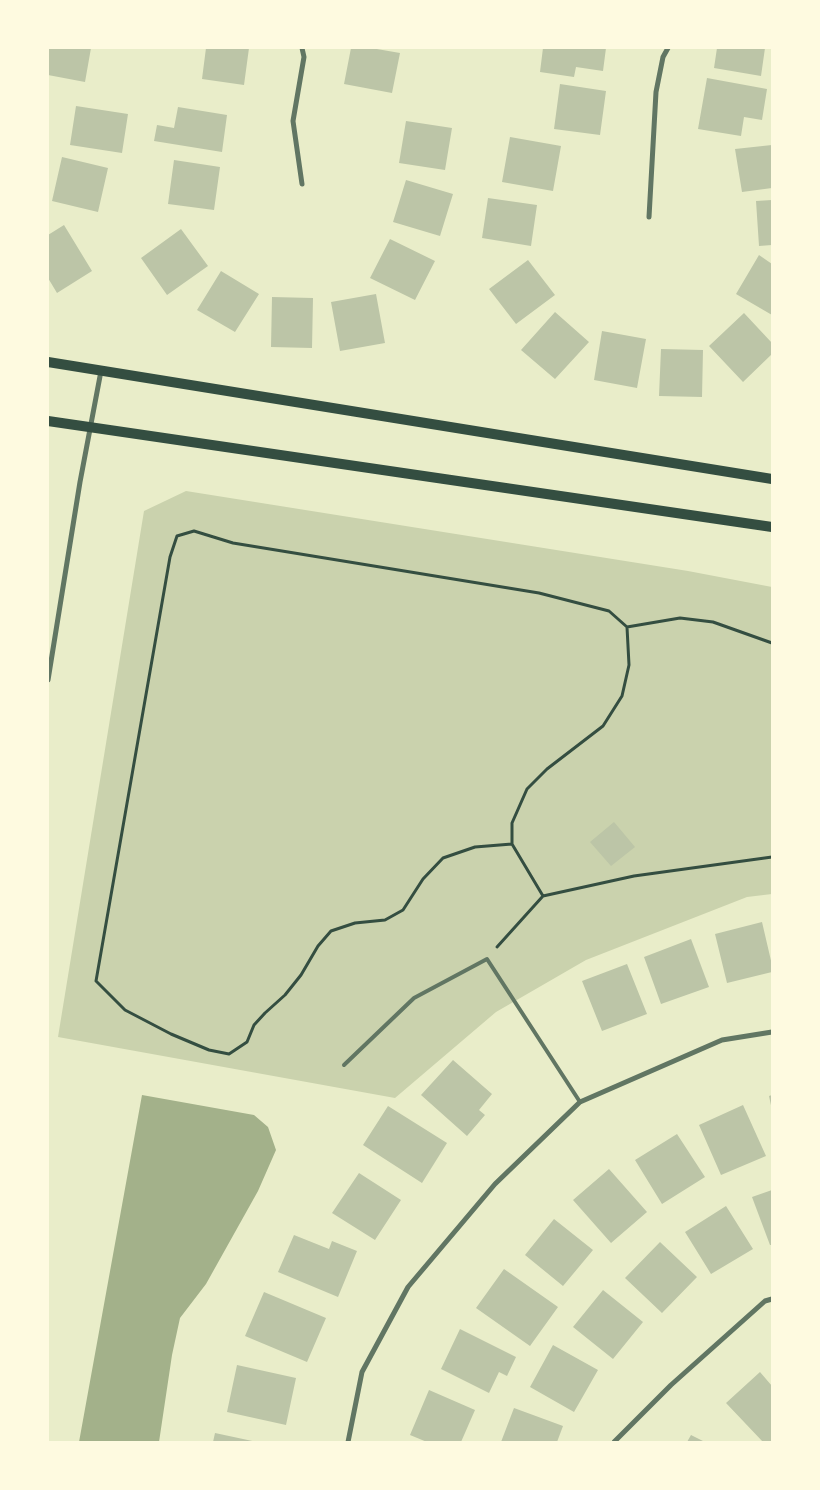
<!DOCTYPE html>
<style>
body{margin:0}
#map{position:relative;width:820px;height:1490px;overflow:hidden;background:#e9edc9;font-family:"DM Sans",sans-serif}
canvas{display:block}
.frame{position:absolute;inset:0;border:49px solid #fefae0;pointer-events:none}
</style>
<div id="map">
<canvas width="820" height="1490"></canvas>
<div class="frame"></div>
</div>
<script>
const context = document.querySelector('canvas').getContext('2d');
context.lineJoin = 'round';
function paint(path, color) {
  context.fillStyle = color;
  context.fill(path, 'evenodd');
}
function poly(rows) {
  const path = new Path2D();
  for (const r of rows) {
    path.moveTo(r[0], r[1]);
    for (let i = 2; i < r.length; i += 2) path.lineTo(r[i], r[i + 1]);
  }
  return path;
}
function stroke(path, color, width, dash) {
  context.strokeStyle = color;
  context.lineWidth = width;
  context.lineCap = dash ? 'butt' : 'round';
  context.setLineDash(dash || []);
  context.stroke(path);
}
paint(poly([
 [186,491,688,571,772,587,772,894,747,897,586,960,496,1012,395,1098,58,1037,144,511]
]), '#cad2ad');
paint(poly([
 [142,1095,254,1115,268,1127,276,1150,258,1191,206,1284,180,1318,172,1355,159,1442,79,1442]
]), '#a3b18a');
paint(poly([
 [48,48,91,48,85,82,48,75],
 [206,48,249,48,244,85,202,79],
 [351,48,371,48,400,53,392,93,344,84],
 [543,48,606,48,603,71,576,67,574,77,540,72],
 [717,48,765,48,761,76,714,68],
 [707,78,767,89,762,120,744,117,741,136,698,129],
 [560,84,606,91,600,135,554,129],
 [76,106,128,114,122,153,70,145],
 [178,107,227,115,222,152,154,141,157,125,174,128],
 [406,121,452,128,445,170,399,163],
 [510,137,561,146,553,191,502,182],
 [772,145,772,188,742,192,735,149],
 [62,157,108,168,98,212,52,201],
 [174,160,220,167,214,210,168,204],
 [406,180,453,194,440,236,393,222],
 [488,198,537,205,531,246,482,238],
 [772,200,772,245,759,246,756,201],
 [64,225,92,271,57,293,48,278,48,235],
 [181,229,208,266,167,295,141,258],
 [390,239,435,261,415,300,370,278],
 [759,255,772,264,772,315,736,294],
 [528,260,555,295,516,324,489,289],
 [221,271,259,294,235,332,197,310],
 [376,294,385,343,340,351,331,302],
 [272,297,313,298,312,348,271,347],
 [555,312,589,342,555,379,521,350],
 [744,313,772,343,772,354,743,382,709,346],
 [602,331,646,339,637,388,594,380],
 [661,349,703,350,702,397,659,396],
 [614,822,635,847,611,866,590,842],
 [762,922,772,965,772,972,727,983,715,934],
 [691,939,709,987,661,1004,644,957],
 [627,964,647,1014,602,1031,582,981],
 [453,1060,492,1094,479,1110,485,1115,467,1136,421,1095],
 [772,1095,772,1110,769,1096],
 [743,1105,766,1156,721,1175,699,1125],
 [388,1106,447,1143,422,1183,363,1145],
 [677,1134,705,1177,662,1204,635,1160],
 [609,1169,647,1212,611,1243,573,1200],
 [359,1173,401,1200,375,1240,332,1213],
 [772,1190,772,1245,770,1245,752,1197],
 [726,1206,753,1249,711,1274,685,1232],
 [554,1219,593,1250,563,1286,525,1255],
 [294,1235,329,1249,332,1241,357,1251,338,1297,278,1272],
 [660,1242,697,1277,662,1313,625,1278],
 [504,1269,558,1307,530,1346,476,1308],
 [603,1290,643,1322,613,1359,573,1327],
 [264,1292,326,1318,307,1362,245,1336],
 [460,1329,516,1357,507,1376,499,1372,489,1393,441,1369],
 [553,1345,598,1370,574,1412,530,1387],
 [237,1365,296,1378,286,1425,227,1412],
 [760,1372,772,1386,772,1442,763,1442,726,1403],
 [429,1390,475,1410,461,1442,427,1442,410,1435],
 [514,1408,563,1426,557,1442,501,1442],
 [215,1433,257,1442,213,1442],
 [691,1435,705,1442,687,1442]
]), '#bcc5a7');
stroke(poly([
 [627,627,680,618,713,622,772,643],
 [543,896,634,876,772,857],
 [497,947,543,896,512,844,475,847,443,858,423,879,403,910,385,920,355,923,331,931,318,946,301,975,285,995,265,1013,254,1025,247,1042,229,1054,209,1050,171,1034,125,1010,96,981,170,557,177,536,194,531,233,543,539,593,609,611,627,627,629,665,622,696,603,726,547,769,527,789,512,823,512,844]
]), '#344e41', 3);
stroke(poly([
 [344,1065,414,998,487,959,580,1102]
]), '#617663', 4);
stroke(poly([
 [302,48,304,57,293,121,302,184],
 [649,217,656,92,663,57,668,48],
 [48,680,80,482,101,371],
 [348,1442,362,1372,408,1287,495,1184,580,1102,722,1040,772,1032],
 [614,1442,671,1385,765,1301,772,1299]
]), '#617663', 5);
stroke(poly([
 [48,362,772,479],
 [48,421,772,527]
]), '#344e41', 10);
</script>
